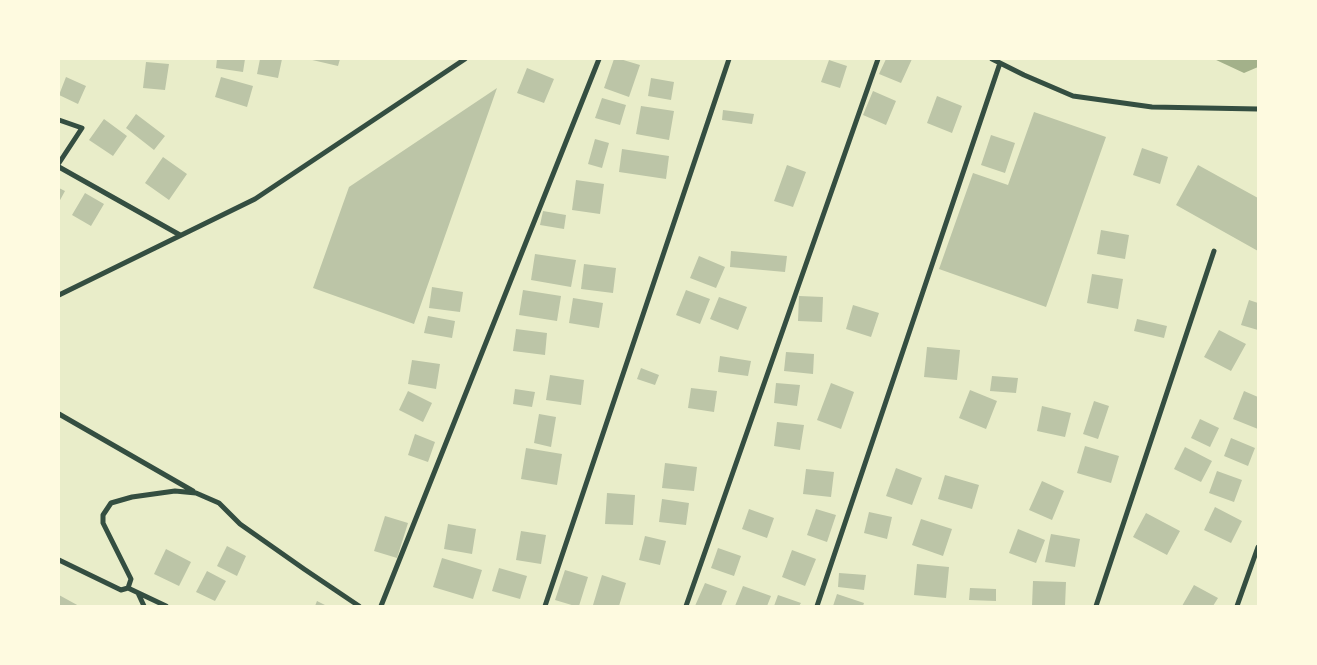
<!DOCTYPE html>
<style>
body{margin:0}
#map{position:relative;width:1317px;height:665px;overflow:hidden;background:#e9edc9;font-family:Merriweather,serif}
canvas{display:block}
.frame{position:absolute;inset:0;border:60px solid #fefae0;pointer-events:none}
</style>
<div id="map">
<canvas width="1317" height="665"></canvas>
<div class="frame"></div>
</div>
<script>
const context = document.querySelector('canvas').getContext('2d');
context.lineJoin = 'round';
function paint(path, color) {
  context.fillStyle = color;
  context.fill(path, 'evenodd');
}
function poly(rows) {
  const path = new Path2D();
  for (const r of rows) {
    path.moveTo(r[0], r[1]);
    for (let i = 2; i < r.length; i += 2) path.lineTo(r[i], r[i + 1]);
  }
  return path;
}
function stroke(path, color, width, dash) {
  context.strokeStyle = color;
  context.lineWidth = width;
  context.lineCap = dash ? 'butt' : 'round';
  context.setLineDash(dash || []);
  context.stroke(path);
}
paint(poly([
 [1214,59,1258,59,1258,67,1244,73]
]), '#a3b18a');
paint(poly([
 [217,59,245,59,243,72,216,68],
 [260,59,282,59,278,78,257,74],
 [308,59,340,59,338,66],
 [614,59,620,59,640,65,629,97,604,88],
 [886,59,912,59,901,83,879,74],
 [829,60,847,66,840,88,821,82],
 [146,62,169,64,165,90,143,88],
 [527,68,554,79,544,103,517,93],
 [66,77,86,86,78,104,59,95],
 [221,77,253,86,247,107,215,97],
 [651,78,674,82,671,100,648,96],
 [497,88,414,324,313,288,349,187],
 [873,91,896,101,886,125,863,115],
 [937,96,962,106,952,133,927,123],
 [602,98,626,105,620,125,595,118],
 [641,106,674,111,669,140,636,134],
 [723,110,754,114,752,124,722,120],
 [1034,112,1106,137,1046,307,939,269,973,173,1008,185],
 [136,114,165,136,154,150,126,128],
 [104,119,127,136,113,156,89,140],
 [991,135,1015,143,1005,173,981,165],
 [595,139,609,143,602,168,588,164],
 [1142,148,1168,157,1160,184,1133,175],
 [622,149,669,156,666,179,619,172],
 [163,157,187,174,169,200,145,183],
 [787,165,806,172,793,207,774,201],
 [1198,165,1258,198,1258,251,1176,205],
 [576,180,604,184,600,214,572,210],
 [59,188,65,191,59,202],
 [85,193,104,204,91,226,72,215],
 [543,211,566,215,564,229,540,225],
 [1101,230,1129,235,1125,259,1097,254],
 [731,251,787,256,785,272,730,267],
 [535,254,576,260,571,287,531,280],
 [699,256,725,267,716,288,690,278],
 [584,264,616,268,613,293,581,289],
 [1092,274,1123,279,1118,309,1087,303],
 [432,287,463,292,460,312,429,308],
 [523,290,561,296,557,321,519,315],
 [686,290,710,299,700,324,676,315],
 [799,296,823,297,822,322,798,321],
 [719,297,747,307,738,330,710,319],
 [573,298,603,303,599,328,569,323],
 [1249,300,1258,303,1258,330,1241,325],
 [853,305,879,313,871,337,846,329],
 [428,316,455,321,452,338,424,333],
 [1137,319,1167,326,1164,338,1134,331],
 [516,329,547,333,545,355,513,351],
 [1219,330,1246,344,1231,371,1204,357],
 [927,347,960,350,957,380,924,377],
 [786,352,814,354,813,374,784,371],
 [720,356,751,361,748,376,718,372],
 [412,360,440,364,436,389,408,384],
 [641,368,659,375,655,385,637,379],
 [550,375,584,380,581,405,546,400],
 [992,376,1018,378,1016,393,990,391],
 [776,383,800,385,797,406,774,403],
 [831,383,854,392,841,429,817,420],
 [691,388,717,391,714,412,688,408],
 [515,389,535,392,532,407,513,404],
 [970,390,997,401,986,429,959,418],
 [408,391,432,403,423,422,399,410],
 [1244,391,1258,397,1258,429,1233,419],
 [1094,401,1109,406,1098,439,1083,434],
 [1042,406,1071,413,1065,437,1037,431],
 [539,414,556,417,551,447,534,443],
 [1200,419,1219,428,1210,447,1191,438],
 [777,422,804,425,800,450,774,446],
 [415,434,435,442,428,462,408,455],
 [1231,438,1255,448,1248,466,1224,456],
 [1085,446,1119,456,1111,483,1077,473],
 [1185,447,1212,461,1201,482,1174,469],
 [526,448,562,454,557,485,521,479],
 [665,463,697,467,694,491,662,488],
 [896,468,922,478,912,505,886,496],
 [806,469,834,472,831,497,803,494],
 [1217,471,1242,480,1234,502,1209,493],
 [945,475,979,485,972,509,938,499],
 [1042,481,1064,491,1052,520,1029,510],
 [607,493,635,495,633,525,605,524],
 [662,499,689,503,686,525,659,522],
 [1215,507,1242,521,1231,543,1204,530],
 [749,509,774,518,767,538,742,529],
 [816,509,836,515,827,542,807,535],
 [869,512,892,517,887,539,864,533],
 [1146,513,1180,531,1167,555,1133,537],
 [385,516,408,523,397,558,374,551],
 [921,519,952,529,943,556,912,545],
 [448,524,476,529,472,554,444,549],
 [1018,529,1045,540,1036,563,1009,553],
 [521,531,546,535,541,564,516,560],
 [1051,534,1080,539,1075,567,1045,562],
 [645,536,666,541,660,565,639,560],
 [227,546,246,556,237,576,217,566],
 [718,548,741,556,734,576,711,568],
 [166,549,191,562,179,586,154,574],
 [792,550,816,559,805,586,782,577],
 [442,558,482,570,473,599,433,587],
 [917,564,949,567,946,598,914,595],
 [499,568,527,576,520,599,492,591],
 [565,570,588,577,579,606,575,606,555,600],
 [207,571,226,581,215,601,196,592],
 [839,573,866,575,864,590,838,587],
 [602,575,626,583,619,606,598,606,593,605],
 [1033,581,1066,582,1065,606,1032,606],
 [705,583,727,591,721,606,695,606],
 [1194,585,1218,598,1213,606,1182,606],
 [743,586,771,596,767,606,735,606],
 [970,588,996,589,996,601,969,600],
 [837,594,864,603,863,606,833,606],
 [59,595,79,606,59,606],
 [778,595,801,603,799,606,774,606],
 [317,601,327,606,315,606]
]), '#bcc5a7');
stroke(poly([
 [992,59,1024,75,1073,96,1152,107,1258,109],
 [59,120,82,128,59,163],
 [59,167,180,235],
 [59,295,255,199,465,59],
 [59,414,193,491],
 [59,560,121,590,128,588,131,579,103,523,103,515,111,503,132,497,175,491,196,493,219,503,240,524,304,569,359,606],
 [128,588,166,606],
 [138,593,144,606],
 [381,606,599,59],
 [545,606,729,59],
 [686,606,878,59],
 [817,606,1000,63],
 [1096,606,1214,251],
 [1237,606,1258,547]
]), '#344e41', 5);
</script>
